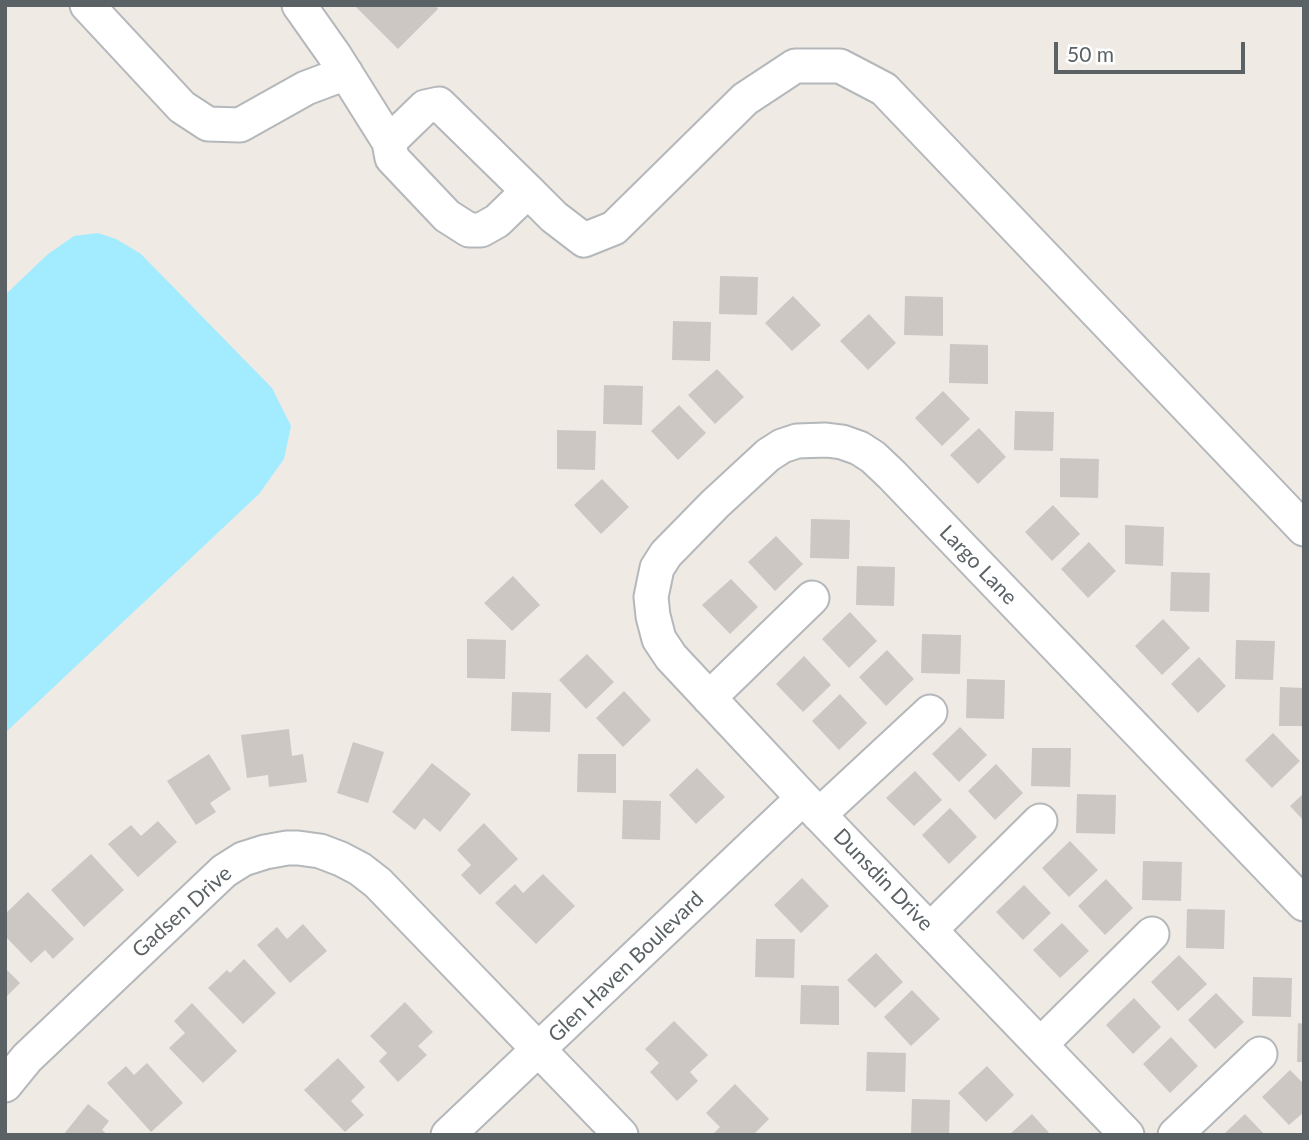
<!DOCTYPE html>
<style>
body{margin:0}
#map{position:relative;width:1309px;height:1140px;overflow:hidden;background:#efeae3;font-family:Lato,sans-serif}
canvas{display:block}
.frame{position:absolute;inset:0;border:7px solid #5b6265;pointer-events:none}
.scale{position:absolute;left:1054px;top:42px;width:191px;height:32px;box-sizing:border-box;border:4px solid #5b6265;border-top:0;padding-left:9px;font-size:21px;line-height:24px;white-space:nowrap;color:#5b6265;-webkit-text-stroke:5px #fff;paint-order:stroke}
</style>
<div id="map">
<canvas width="1309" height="1140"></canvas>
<div class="frame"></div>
<div class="scale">50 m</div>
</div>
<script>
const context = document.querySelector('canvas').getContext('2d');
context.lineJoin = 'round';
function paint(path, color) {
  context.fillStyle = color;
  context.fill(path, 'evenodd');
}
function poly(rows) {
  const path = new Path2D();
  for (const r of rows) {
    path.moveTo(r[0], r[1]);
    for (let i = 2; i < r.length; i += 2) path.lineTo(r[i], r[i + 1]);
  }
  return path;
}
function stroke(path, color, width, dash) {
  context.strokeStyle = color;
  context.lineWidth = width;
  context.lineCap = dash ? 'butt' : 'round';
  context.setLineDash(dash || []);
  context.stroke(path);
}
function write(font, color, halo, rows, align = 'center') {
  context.font = font + ' Lato,sans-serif';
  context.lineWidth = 5;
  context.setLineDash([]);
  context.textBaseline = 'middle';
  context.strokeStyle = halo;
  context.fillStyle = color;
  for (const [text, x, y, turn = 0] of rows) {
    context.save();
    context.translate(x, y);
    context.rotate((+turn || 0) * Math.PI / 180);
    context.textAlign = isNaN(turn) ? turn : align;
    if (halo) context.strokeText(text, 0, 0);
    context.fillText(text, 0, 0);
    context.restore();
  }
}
paint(poly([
 [98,233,116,239,141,254,272,388,291,426,284,459,259,494,5,733,5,295,48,254,74,236]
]), '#a3ecff');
paint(poly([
 [358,5,435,5,438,9,398,49,356,7],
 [720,276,758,277,757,315,719,314],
 [793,296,821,325,792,351,765,323],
 [905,296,943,297,943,336,904,335],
 [869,314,896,343,868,370,840,341],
 [673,321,711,322,710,361,672,360],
 [950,344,988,345,988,384,949,383],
 [717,369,744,397,715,424,688,395],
 [604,385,643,386,642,425,603,424],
 [943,391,970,419,942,446,915,418],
 [679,405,706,433,678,460,651,431],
 [1015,411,1054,412,1053,451,1014,450],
 [979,428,1006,457,978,484,950,455],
 [557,430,596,431,595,470,557,469],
 [1060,458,1099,459,1098,498,1060,497],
 [602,479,629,507,601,534,574,505],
 [1053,505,1080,534,1052,561,1025,532],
 [811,519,850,520,849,559,810,558],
 [1125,525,1164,527,1163,566,1125,564],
 [776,536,803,564,775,591,748,562],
 [1089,542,1116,571,1088,598,1061,569],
 [857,566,895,567,894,606,856,605],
 [1171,572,1210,573,1209,612,1170,611],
 [513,576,540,605,512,631,484,603],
 [731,579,758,607,730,634,702,605],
 [850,612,877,641,849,668,822,639],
 [1163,619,1190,648,1162,675,1135,646],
 [922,634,961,635,960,674,921,673],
 [467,639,506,640,505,679,467,678],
 [1236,640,1275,641,1273,680,1235,679],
 [887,650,914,679,886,706,859,677],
 [587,654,614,682,586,709,559,680],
 [804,656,831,685,803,712,776,684],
 [1199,657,1226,686,1198,713,1171,684],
 [967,679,1005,680,1004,719,966,718],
 [1280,687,1304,688,1304,726,1279,726],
 [624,691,651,720,623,747,596,718],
 [512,692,551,693,550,732,511,731],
 [840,694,867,723,839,750,812,721],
 [960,727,987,755,959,782,932,754],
 [289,729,292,756,303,754,307,782,269,787,268,775,247,778,241,735],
 [1273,733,1300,761,1272,788,1245,760],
 [353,742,384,752,368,803,337,793],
 [1032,748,1071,748,1070,787,1031,786],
 [209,754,231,789,210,803,216,812,196,825,167,781],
 [578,754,616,754,616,793,577,792],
 [432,763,471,794,440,832,424,818,415,830,392,812],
 [996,764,1023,793,995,820,968,791],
 [697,768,725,797,696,824,669,795],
 [915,771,942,800,914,826,886,798],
 [1304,793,1304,821,1290,806],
 [1077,794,1116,795,1115,834,1076,833],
 [623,800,661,801,660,840,622,839],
 [950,808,977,837,949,864,922,835],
 [158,821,177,842,138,877,108,844,131,825,141,836],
 [484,823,518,859,480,895,461,875,471,865,457,850],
 [1070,841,1098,870,1069,897,1042,868],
 [91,854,124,890,84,927,51,890],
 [1143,861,1182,862,1181,901,1142,900],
 [543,874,575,906,536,944,495,903,515,884,523,893],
 [802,878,829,906,801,933,774,905],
 [1106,879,1133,908,1105,935,1078,906],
 [1024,885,1051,913,1023,940,996,912],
 [28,892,74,939,53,959,45,950,31,963,5,936,5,914],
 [1187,909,1225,910,1224,949,1186,948],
 [1062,923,1089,951,1060,978,1033,950],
 [303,924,327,951,290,983,257,945,277,927,287,939],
 [756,939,795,939,794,978,755,977],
 [876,953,903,982,875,1008,847,980],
 [1179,955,1207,984,1178,1011,1151,982],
 [244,959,276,993,243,1024,208,988,227,970,230,973],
 [5,968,20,983,5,998],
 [1253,977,1292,978,1291,1017,1252,1016],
 [801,985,839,986,839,1025,800,1024],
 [912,990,940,1019,911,1046,884,1017],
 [1216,993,1244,1022,1215,1049,1188,1020],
 [1134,998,1161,1027,1133,1054,1106,1025],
 [405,1002,433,1032,418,1046,427,1055,398,1082,379,1061,387,1053,370,1036],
 [192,1003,237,1051,203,1083,169,1048,185,1033,174,1021],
 [674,1021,708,1055,690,1072,698,1081,677,1101,650,1072,659,1063,645,1049],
 [1298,1023,1304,1024,1304,1062,1297,1062],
 [1171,1037,1198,1066,1170,1093,1143,1064],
 [867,1052,906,1053,905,1092,866,1091],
 [338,1058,365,1087,351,1101,364,1115,345,1132,304,1090],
 [147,1063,183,1103,151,1132,107,1083,126,1066,134,1075],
 [987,1066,1014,1095,986,1122,958,1093],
 [1290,1070,1304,1084,1304,1112,1289,1125,1262,1097],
 [735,1084,769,1119,753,1135,712,1135,720,1127,706,1113],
 [912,1099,950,1100,949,1135,911,1135],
 [88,1104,109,1121,102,1130,108,1135,66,1135,64,1134],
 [1032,1114,1051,1135,1009,1135],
 [1245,1114,1265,1135,1223,1135]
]), '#ccc7c2');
const minor = poly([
 [87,5,182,107,208,124,240,125,306,88,346,73],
 [299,5,335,56,389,142],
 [528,191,497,221,481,230,469,230,447,216,392,158,389,142,425,107,439,104,528,191,554,217,584,240,614,228,745,99,795,66,840,66,884,89,1304,529],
 [709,698,812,598],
 [819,815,930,712],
 [931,929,1040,821],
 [1041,1044,1152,934],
 [5,1085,27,1058,224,871,243,859,265,852,287,848,298,848,320,851,341,859,360,869,378,883,621,1135],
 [448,1135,803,798],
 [1127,1135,803,798,671,657,659,639,653,616,651,597,657,568,666,554,715,504,768,455,782,446,797,441,826,440,842,442,859,448,873,457,892,475,1304,904],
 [1175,1135,1260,1054]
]);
stroke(minor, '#b4b8bb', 37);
stroke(minor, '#fff', 33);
write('21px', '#5b6265', '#fff', [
 ["Largo Lane",978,565,46],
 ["Dunsdin Drive",883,880,46],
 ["Gadsen Drive",182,912,-42],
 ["Glen Haven Boulevard",626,967,-44]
]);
</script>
